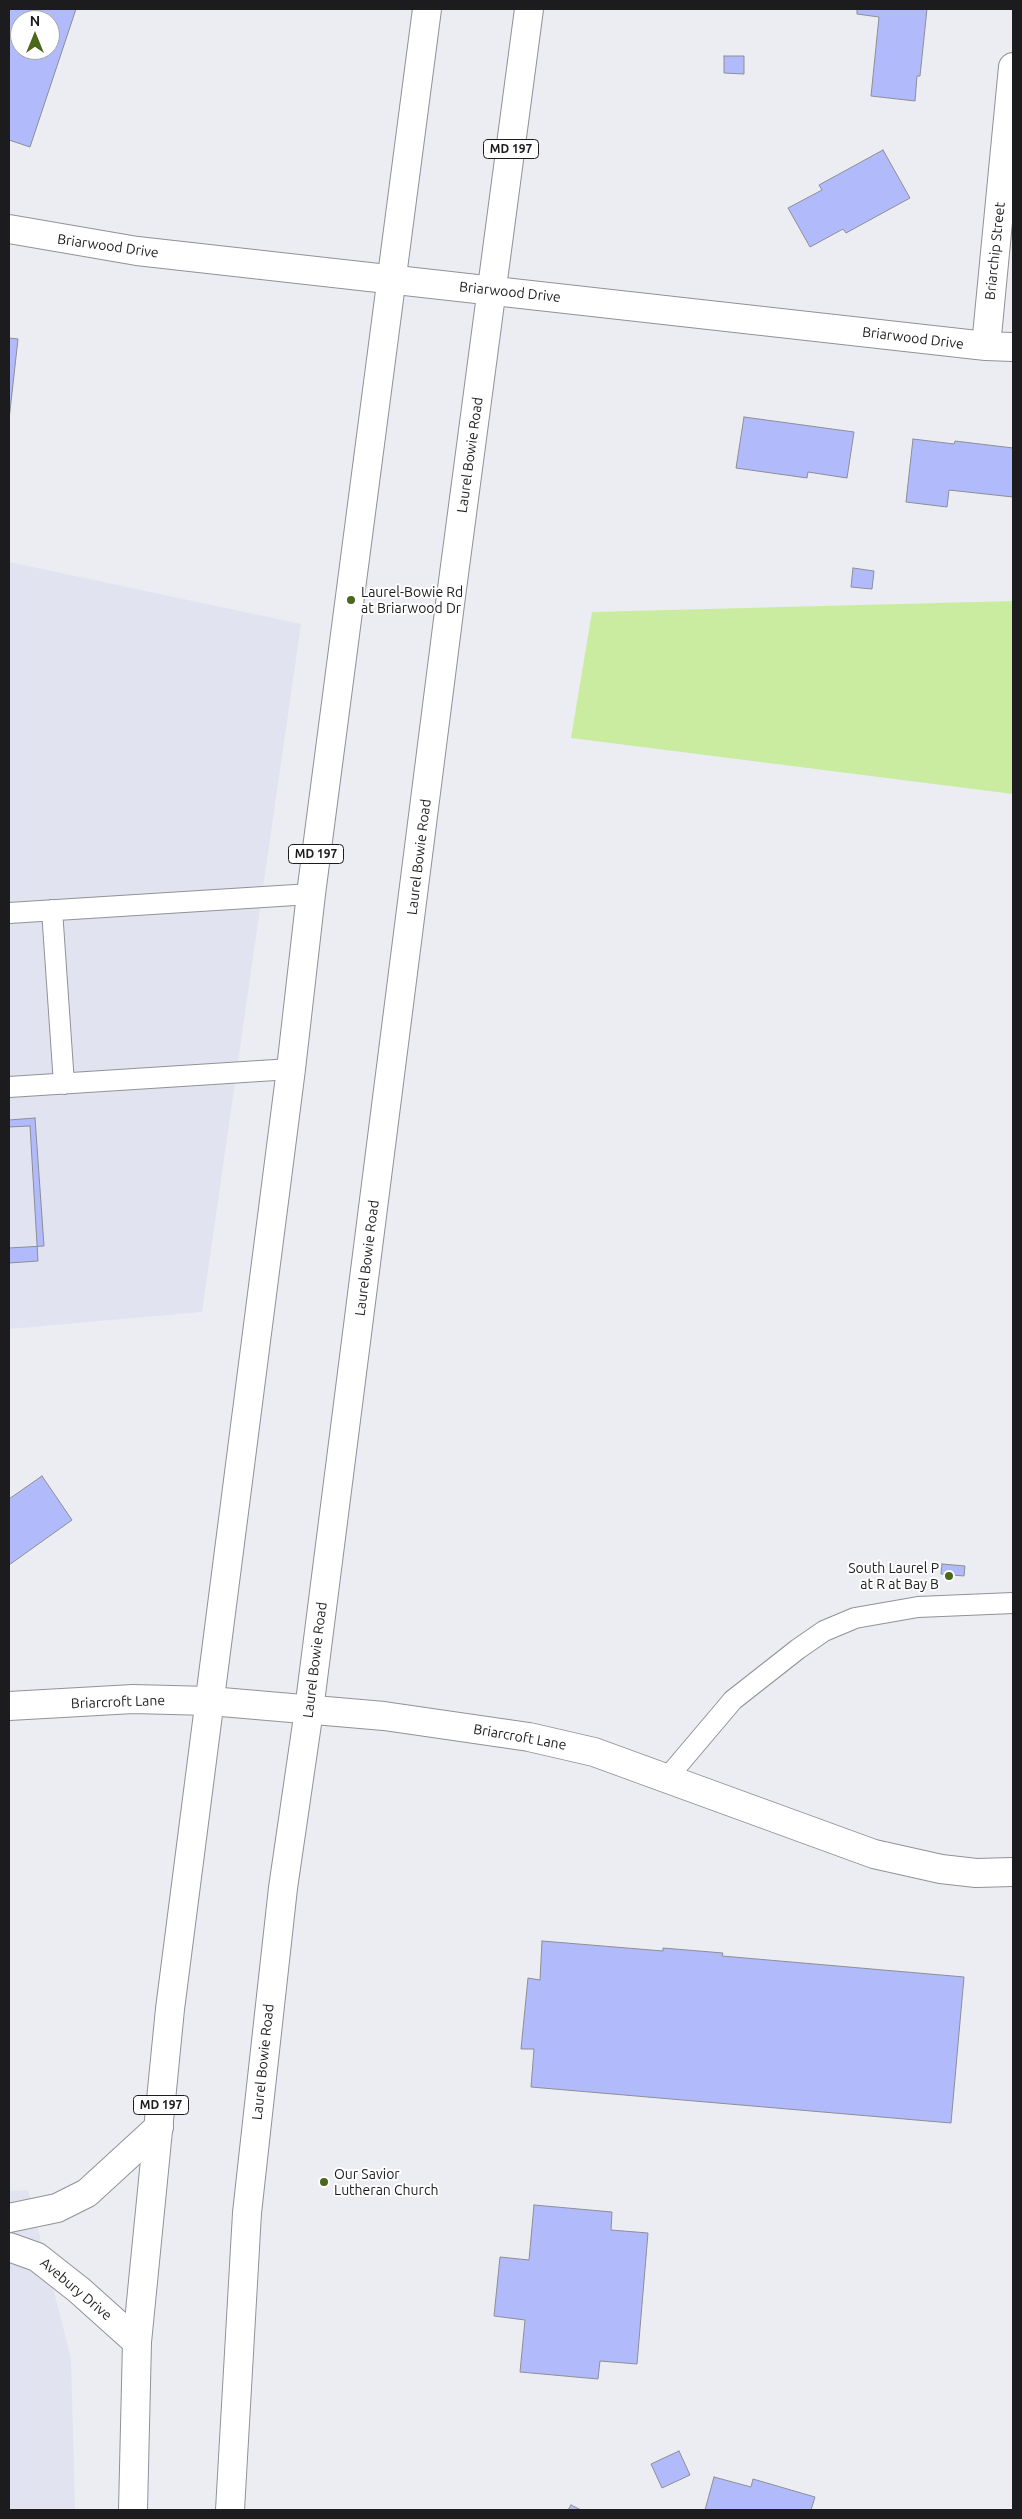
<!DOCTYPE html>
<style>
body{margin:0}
#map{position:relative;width:1022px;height:2519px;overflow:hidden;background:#ecedf2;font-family:Ubuntu,sans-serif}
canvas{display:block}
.frame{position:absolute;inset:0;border:10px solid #1c1c1e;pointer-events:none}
.north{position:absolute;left:10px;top:10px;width:50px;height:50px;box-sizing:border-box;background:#fff;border:1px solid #a4a4a5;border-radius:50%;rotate:0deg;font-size:14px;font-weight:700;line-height:20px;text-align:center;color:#1c1c1e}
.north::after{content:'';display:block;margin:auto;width:18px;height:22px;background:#4a671a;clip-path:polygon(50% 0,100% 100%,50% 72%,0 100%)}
</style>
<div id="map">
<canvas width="1022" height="2519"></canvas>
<div class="frame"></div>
<div class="north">N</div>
</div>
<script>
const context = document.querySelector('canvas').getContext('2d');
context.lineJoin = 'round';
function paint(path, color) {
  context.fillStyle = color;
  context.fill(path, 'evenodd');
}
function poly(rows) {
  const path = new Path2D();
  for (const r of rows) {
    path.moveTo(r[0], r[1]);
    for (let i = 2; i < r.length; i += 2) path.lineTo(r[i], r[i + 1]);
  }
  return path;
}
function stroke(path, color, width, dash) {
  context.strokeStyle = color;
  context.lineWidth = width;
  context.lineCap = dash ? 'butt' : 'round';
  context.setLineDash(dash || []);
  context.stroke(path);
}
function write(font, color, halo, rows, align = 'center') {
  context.font = font + ' Ubuntu,sans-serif';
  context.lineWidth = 4;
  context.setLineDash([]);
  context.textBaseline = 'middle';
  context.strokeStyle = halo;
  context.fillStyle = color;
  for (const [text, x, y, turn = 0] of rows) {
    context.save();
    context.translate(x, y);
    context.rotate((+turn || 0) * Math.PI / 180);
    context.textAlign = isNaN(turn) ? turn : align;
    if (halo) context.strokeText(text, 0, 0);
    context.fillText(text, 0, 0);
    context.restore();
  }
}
paint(poly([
 [9,562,301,624,202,1312,9,1329],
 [28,2190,71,2358,75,2510,9,2510,9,2191]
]), '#e1e3f0');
paint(poly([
 [1013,601,1013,794,571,738,592,612]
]), '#caeca1');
const building = poly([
 [9,9,76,9,30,147,9,140,9,9],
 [20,20,50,20,50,50,20,50,20,20],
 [857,9,927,9,920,76,917,76,915,101,871,96,879,17,857,14,857,9],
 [724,56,744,56,744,74,724,73,724,56],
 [883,150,910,198,846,233,843,229,810,247,788,208,822,190,819,185,883,150],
 [9,338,18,339,9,420,9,338],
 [744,417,854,432,847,478,808,472,807,478,736,468,744,417],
 [913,439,954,444,955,441,1013,448,1013,497,949,490,947,507,906,502,913,439],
 [853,568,874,571,872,589,851,587,853,568],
 [35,1118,44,1246,9,1248,9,1120,35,1118],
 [30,1126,38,1261,9,1263,9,1127,30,1126],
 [42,1476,72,1520,9,1565,9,1499,42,1476],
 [942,1564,965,1566,964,1576,941,1574,942,1564],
 [542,1941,663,1951,663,1948,723,1953,722,1956,964,1977,951,2123,531,2087,534,2049,521,2049,528,1978,540,1980,542,1941],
 [534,2205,612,2212,611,2230,648,2233,637,2364,600,2361,598,2379,520,2372,525,2320,494,2316,500,2257,529,2260,534,2205],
 [679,2451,690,2475,662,2488,651,2464,679,2451],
 [714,2477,751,2487,753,2479,815,2497,811,2510,705,2510,714,2477],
 [571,2505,581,2510,568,2510,571,2505]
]);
paint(building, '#b1bbfc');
stroke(building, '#8d8e93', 1);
const lane = poly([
 [52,910,64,1084],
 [9,913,311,894],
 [9,1087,291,1069],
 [667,1778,733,1700,798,1649,824,1631,855,1618,918,1607,1013,1603]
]);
const street = poly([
 [9,229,137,251,986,346,1013,347],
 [986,346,1013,67],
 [9,1706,133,1699,210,1701,384,1716,529,1737,594,1752,874,1854,941,1869,976,1873,1013,1872],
 [9,2218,57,2208,87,2193,159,2127],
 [9,2247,37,2257,79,2290,137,2342]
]);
const primary = poly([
 [133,2510,137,2342,170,2009,291,1069,311,894,427,9],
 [230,2510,247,2213,283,1888,309,1710,450,604,529,9]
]);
stroke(lane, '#919297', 22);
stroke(street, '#919297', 30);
stroke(primary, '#919297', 30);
stroke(lane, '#fff', 20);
stroke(street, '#fff', 28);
stroke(primary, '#fff', 28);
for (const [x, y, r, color] of [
 [351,600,5,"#4a671a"],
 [949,1576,5,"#4a671a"],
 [324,2182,5,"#4a671a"]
]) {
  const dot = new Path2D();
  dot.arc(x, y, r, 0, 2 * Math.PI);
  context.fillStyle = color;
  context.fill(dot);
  stroke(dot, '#fff', 2);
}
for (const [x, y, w] of [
 [511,149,55],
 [316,854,55],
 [161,2105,55]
]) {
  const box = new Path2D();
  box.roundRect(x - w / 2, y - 9.5, w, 19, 4);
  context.fillStyle = '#fff';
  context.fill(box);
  stroke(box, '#1c1c1e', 1);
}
write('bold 12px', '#1c1c1e', null, [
 ["MD 197",511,149],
 ["MD 197",316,854],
 ["MD 197",161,2105]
]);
write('14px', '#1c1c1e', '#fff', [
 ["Briarwood Drive",108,246,8],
 ["Briarchip Street",995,251,-84],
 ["Briarwood Drive",510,292,6],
 ["Briarwood Drive",913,338,7],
 ["Laurel Bowie Road",470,455,-82],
 ["Laurel Bowie Road",419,857,-83],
 ["Laurel Bowie Road",367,1258,-83],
 ["Laurel Bowie Road",315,1660,-83],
 ["Briarcroft Lane",118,1702,-2],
 ["Briarcroft Lane",520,1737,10],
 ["Laurel Bowie Road",263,2062,-84],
 ["Avebury Drive",76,2289,40]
]);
write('14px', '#1c1c1e', '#fff', [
 ["Laurel-Bowie Rd",361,592],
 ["at Briarwood Dr",361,608],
 ["South Laurel P",939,1568,"right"],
 ["at R at Bay B",939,1584,"right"],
 ["Our Savior",334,2174],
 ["Lutheran Church",334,2190]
], 'left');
</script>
